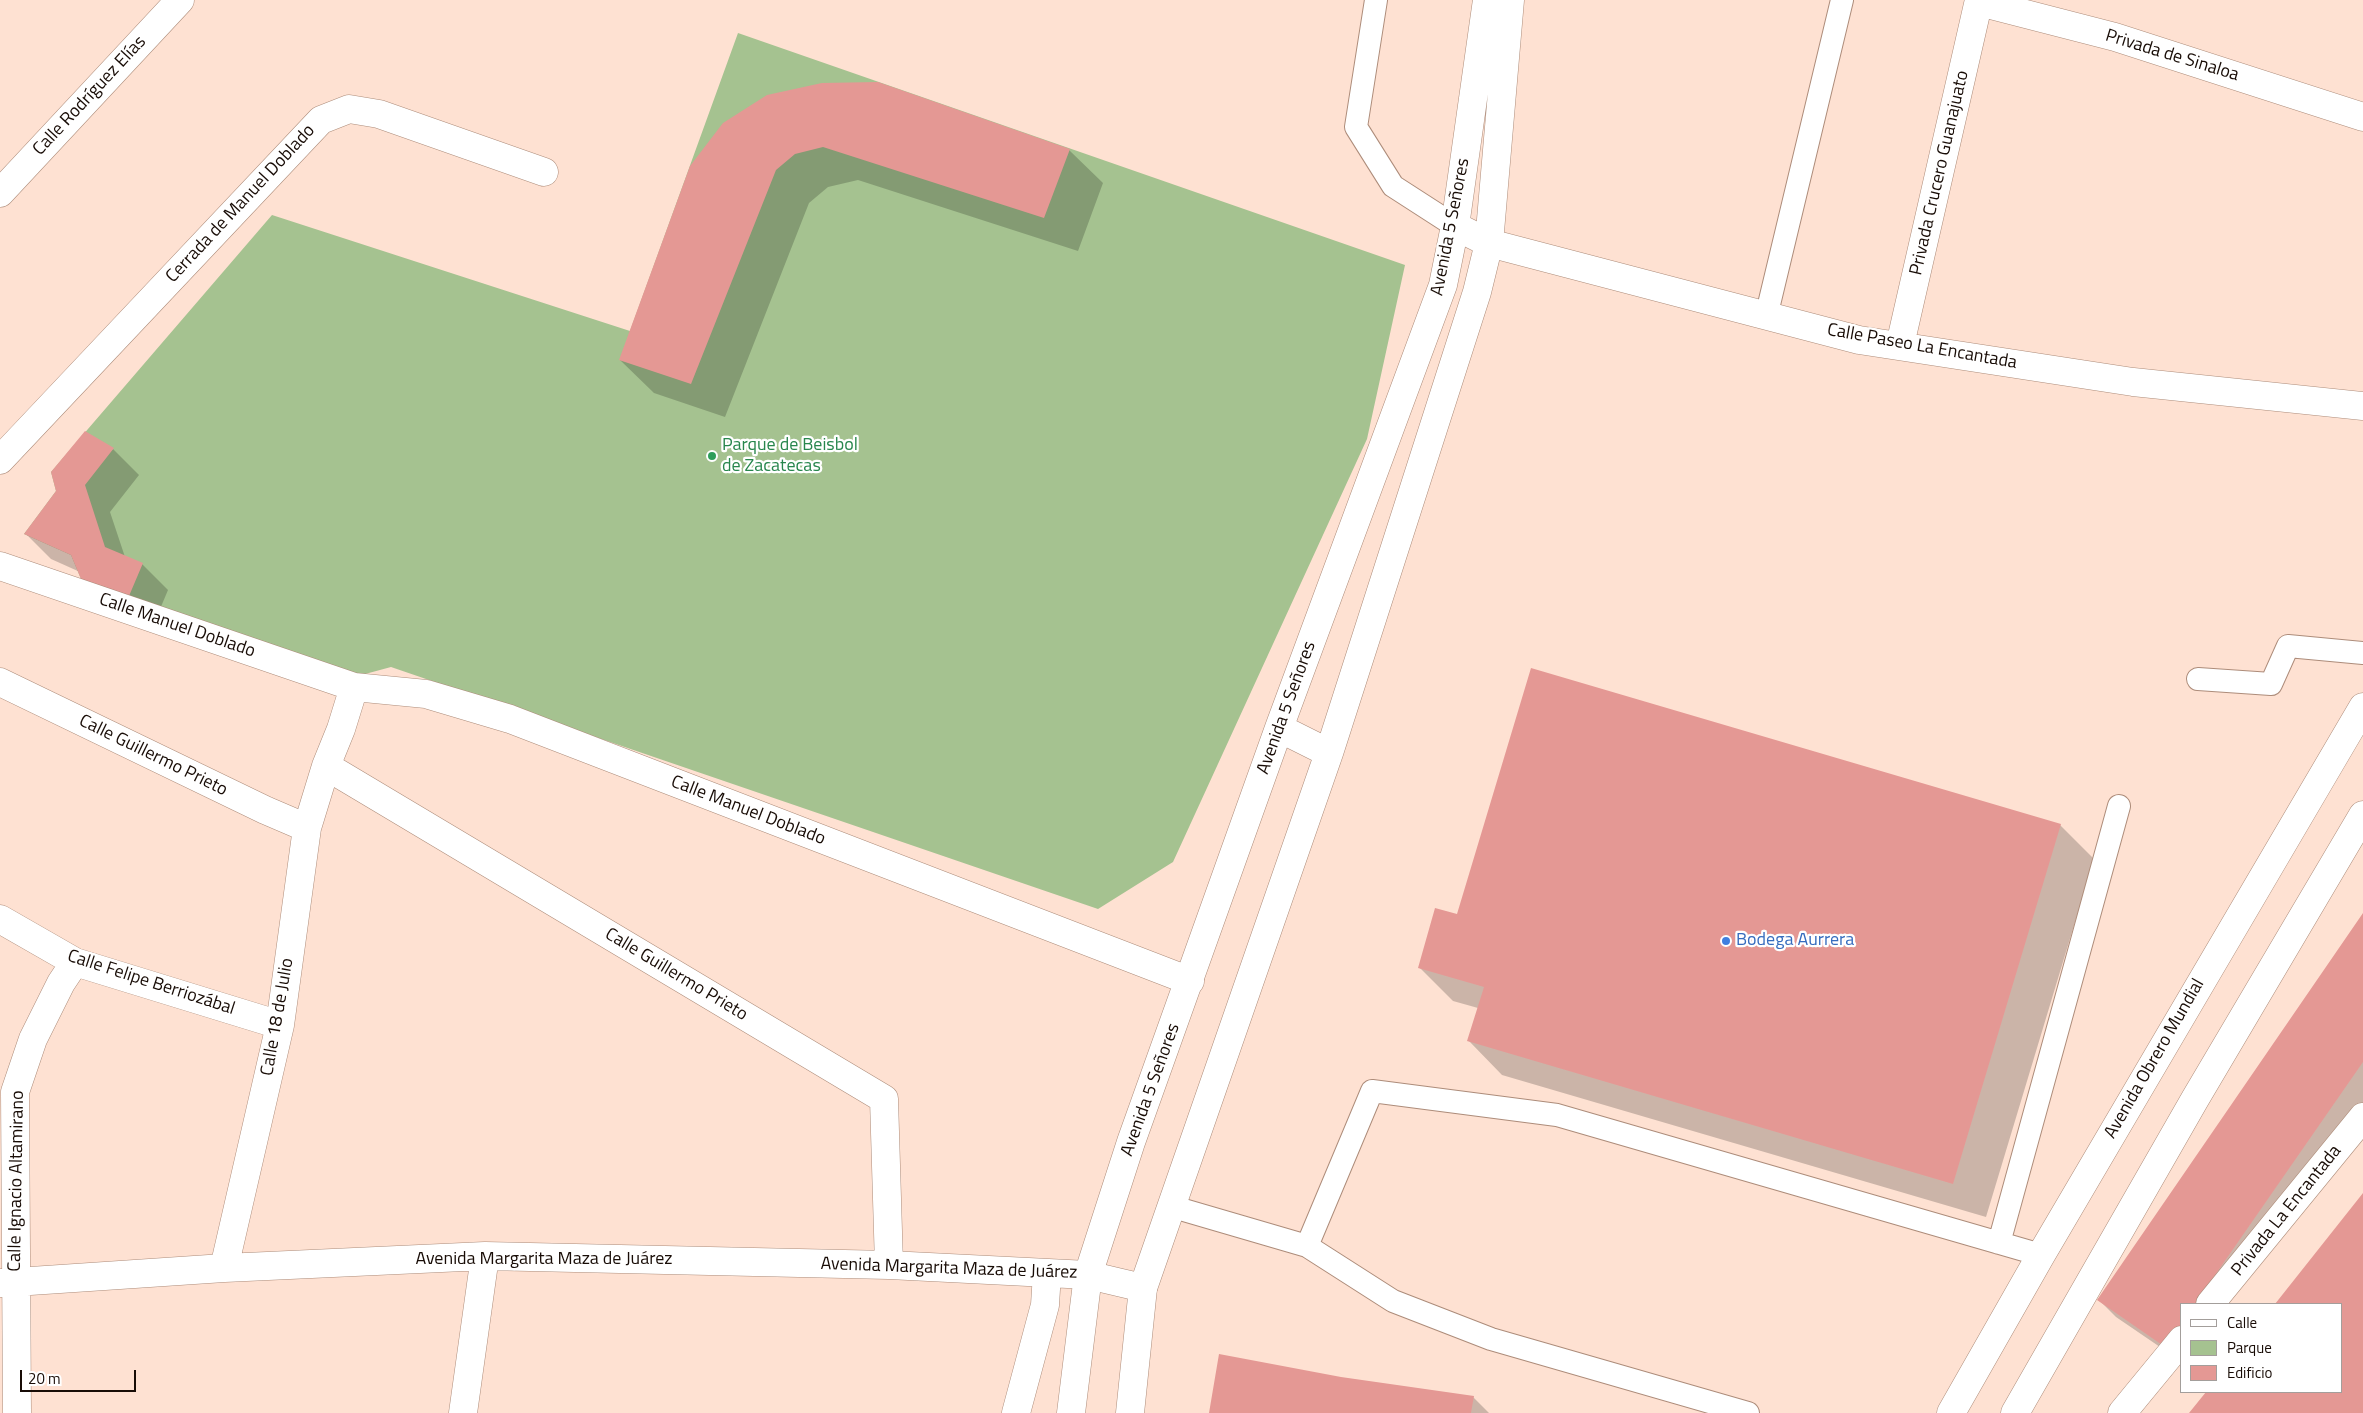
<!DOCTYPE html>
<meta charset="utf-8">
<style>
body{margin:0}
#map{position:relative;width:2363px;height:1413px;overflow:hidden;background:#fee1d2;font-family:"Titillium Web",sans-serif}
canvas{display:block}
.legend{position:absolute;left:2180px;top:1303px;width:162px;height:90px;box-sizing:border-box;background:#fff;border:1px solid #a39e9b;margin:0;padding:6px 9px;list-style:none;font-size:15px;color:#180c06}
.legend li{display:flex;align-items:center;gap:10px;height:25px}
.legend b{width:25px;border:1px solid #a39e9b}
.scale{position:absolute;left:20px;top:1370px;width:116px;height:22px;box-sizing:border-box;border:2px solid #180c06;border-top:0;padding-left:6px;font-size:15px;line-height:18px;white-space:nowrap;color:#180c06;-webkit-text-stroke:4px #fff;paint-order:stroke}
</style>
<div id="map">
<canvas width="2363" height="1413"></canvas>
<ul class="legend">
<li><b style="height:6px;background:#fff"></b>Calle</li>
<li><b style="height:14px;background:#a5c290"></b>Parque</li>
<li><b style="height:14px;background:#e49894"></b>Edificio</li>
</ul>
<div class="scale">20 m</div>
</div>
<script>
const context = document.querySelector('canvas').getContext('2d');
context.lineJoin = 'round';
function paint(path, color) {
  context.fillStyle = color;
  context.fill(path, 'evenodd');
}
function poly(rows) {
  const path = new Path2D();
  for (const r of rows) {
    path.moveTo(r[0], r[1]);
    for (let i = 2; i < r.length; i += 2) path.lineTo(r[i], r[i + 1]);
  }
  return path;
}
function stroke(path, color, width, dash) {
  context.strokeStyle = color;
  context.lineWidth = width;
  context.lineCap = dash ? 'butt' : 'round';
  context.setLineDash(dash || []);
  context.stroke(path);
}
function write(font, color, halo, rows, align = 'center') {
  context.font = font + ' "Titillium Web",sans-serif';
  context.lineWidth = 4.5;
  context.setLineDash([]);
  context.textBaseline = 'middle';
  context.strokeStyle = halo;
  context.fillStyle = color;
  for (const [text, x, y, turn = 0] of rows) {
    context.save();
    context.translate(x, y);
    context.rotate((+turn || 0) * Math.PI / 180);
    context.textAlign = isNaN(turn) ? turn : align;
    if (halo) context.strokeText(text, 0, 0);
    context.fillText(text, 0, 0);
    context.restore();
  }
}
paint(poly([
 [738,33,1405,265,1367,439,1173,862,1098,909,391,667,354,677,81,579,71,555,24,534,56,491,51,472,272,215,630,331]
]), '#a5c290');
paint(poly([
 [723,124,1069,150,1103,183,1078,251,858,180,828,187,809,203,725,417,654,393,620,360],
 [113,449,139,475,110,512,125,557,142,564,168,590,155,621,109,605,82,578,80,572,51,559,25,533],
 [2060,825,2094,859,1986,1217,1502,1075,1469,1041,1478,1008,1453,1001,1419,967,1457,916],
 [2363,916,2363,1104,2224,1304,2182,1304,2182,1362,2116,1317,2099,1300],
 [2363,1196,2363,1413,2191,1413,2208,1392,2342,1392,2342,1304,2277,1304],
 [1341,1379,1473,1397,1489,1413,1211,1413]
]), '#0003');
paint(poly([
 [878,82,1070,149,1044,218,823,147,795,154,776,170,691,384,619,360,690,166,723,123,767,95,822,83],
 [85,431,114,448,85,485,105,547,143,563,129,596,81,579,71,555,24,534,56,491,51,472],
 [1531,668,2061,824,1953,1184,1467,1041,1484,987,1418,968,1435,908,1457,914],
 [2363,913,2363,1062,2195,1304,2182,1304,2182,1323,2165,1347,2097,1300],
 [2363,1193,2363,1413,2189,1413,2206,1392,2342,1392,2342,1304,2275,1304],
 [1219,1354,1341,1377,1474,1396,1471,1413,1209,1413]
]), '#e49894');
const service = poly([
 [1376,0,1356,127,1393,186,1455,226],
 [1766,317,1842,0],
 [2198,679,2271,684,2288,646,2363,653],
 [1170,1206,1307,1246,1393,1301,1491,1339,1748,1413],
 [1999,1243,2119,806],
 [1307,1246,1372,1091,1557,1115,2041,1255]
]);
const minor = poly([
 [1979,2,2115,37,2363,117],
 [0,193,180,0],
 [1455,226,1489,243,1859,340,2133,382,2363,406],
 [1900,345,1979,0],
 [0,460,321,120,349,109,379,114,544,172],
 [0,566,354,687,426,694,510,719,1190,981],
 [0,682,265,810,307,828],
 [326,766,884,1099,889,1265],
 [0,919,75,962,280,1025],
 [224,1268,280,1025,307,828,326,766,341,729,354,687],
 [0,1283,224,1268,485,1256,889,1265,1088,1275,1143,1288],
 [2210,1304,2363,1117],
 [17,1413,15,1092,33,1039,61,983,75,962],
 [463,1413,485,1256],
 [1016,1413,1045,1305,1047,1273],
 [2122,1413,2182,1340]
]);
const tertiary = poly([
 [1279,728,1329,753],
 [1071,1413,1088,1275,1131,1142,1279,728,1443,285,1455,226,1487,0],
 [1130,1413,1143,1288,1329,753,1477,292,1489,243,1510,0]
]);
const secondary = poly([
 [1951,1413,2041,1255,2363,707],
 [2015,1413,2195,1099,2363,815]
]);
stroke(service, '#ad8c7a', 24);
stroke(minor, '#ad8c7a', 29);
stroke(tertiary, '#ad8c7a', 29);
stroke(secondary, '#ad8c7a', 29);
stroke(service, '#fff', 22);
stroke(minor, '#fff', 28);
stroke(tertiary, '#fff', 28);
stroke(secondary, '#fff', 28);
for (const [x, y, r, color] of [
 [712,456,5,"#2e9e5b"],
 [1726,941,5,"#3f7fe0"]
]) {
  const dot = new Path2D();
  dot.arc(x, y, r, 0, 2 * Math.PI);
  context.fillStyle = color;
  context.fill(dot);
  stroke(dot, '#fff', 2);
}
write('18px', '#180c06', '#fff', [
 ["Privada de Sinaloa",2172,56,17],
 ["Calle Rodríguez Elías",90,96,-47],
 ["Privada Crucero Guanajuato",1940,173,-77],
 ["Cerrada de Manuel Doblado",241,204,-47],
 ["Avenida 5 Señores",1451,227,-79],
 ["Calle Paseo La Encantada",1922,347,10],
 ["Calle Manuel Doblado",177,626,19],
 ["Avenida 5 Señores",1287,708,-70],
 ["Calle Guillermo Prieto",153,756,26],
 ["Calle Manuel Doblado",748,811,21],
 ["Calle Guillermo Prieto",676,975,31],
 ["Calle Felipe Berriozábal",151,983,18],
 ["Calle 18 de Julio",278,1017,-80],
 ["Avenida Obrero Mundial",2155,1059,-60],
 ["Avenida 5 Señores",1151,1090,-70],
 ["Calle Ignacio Altamirano",17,1181,-89],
 ["Privada La Encantada",2287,1211,-51],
 ["Avenida Margarita Maza de Juárez",544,1260],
 ["Avenida Margarita Maza de Juárez",949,1269,2]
]);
write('18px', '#27864d', '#fff', [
 ["Parque de Beisbol",722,446],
 ["de Zacatecas",722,467]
], 'left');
write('18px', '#366cbe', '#fff', [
 ["Bodega Aurrera",1736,941]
], 'left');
</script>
